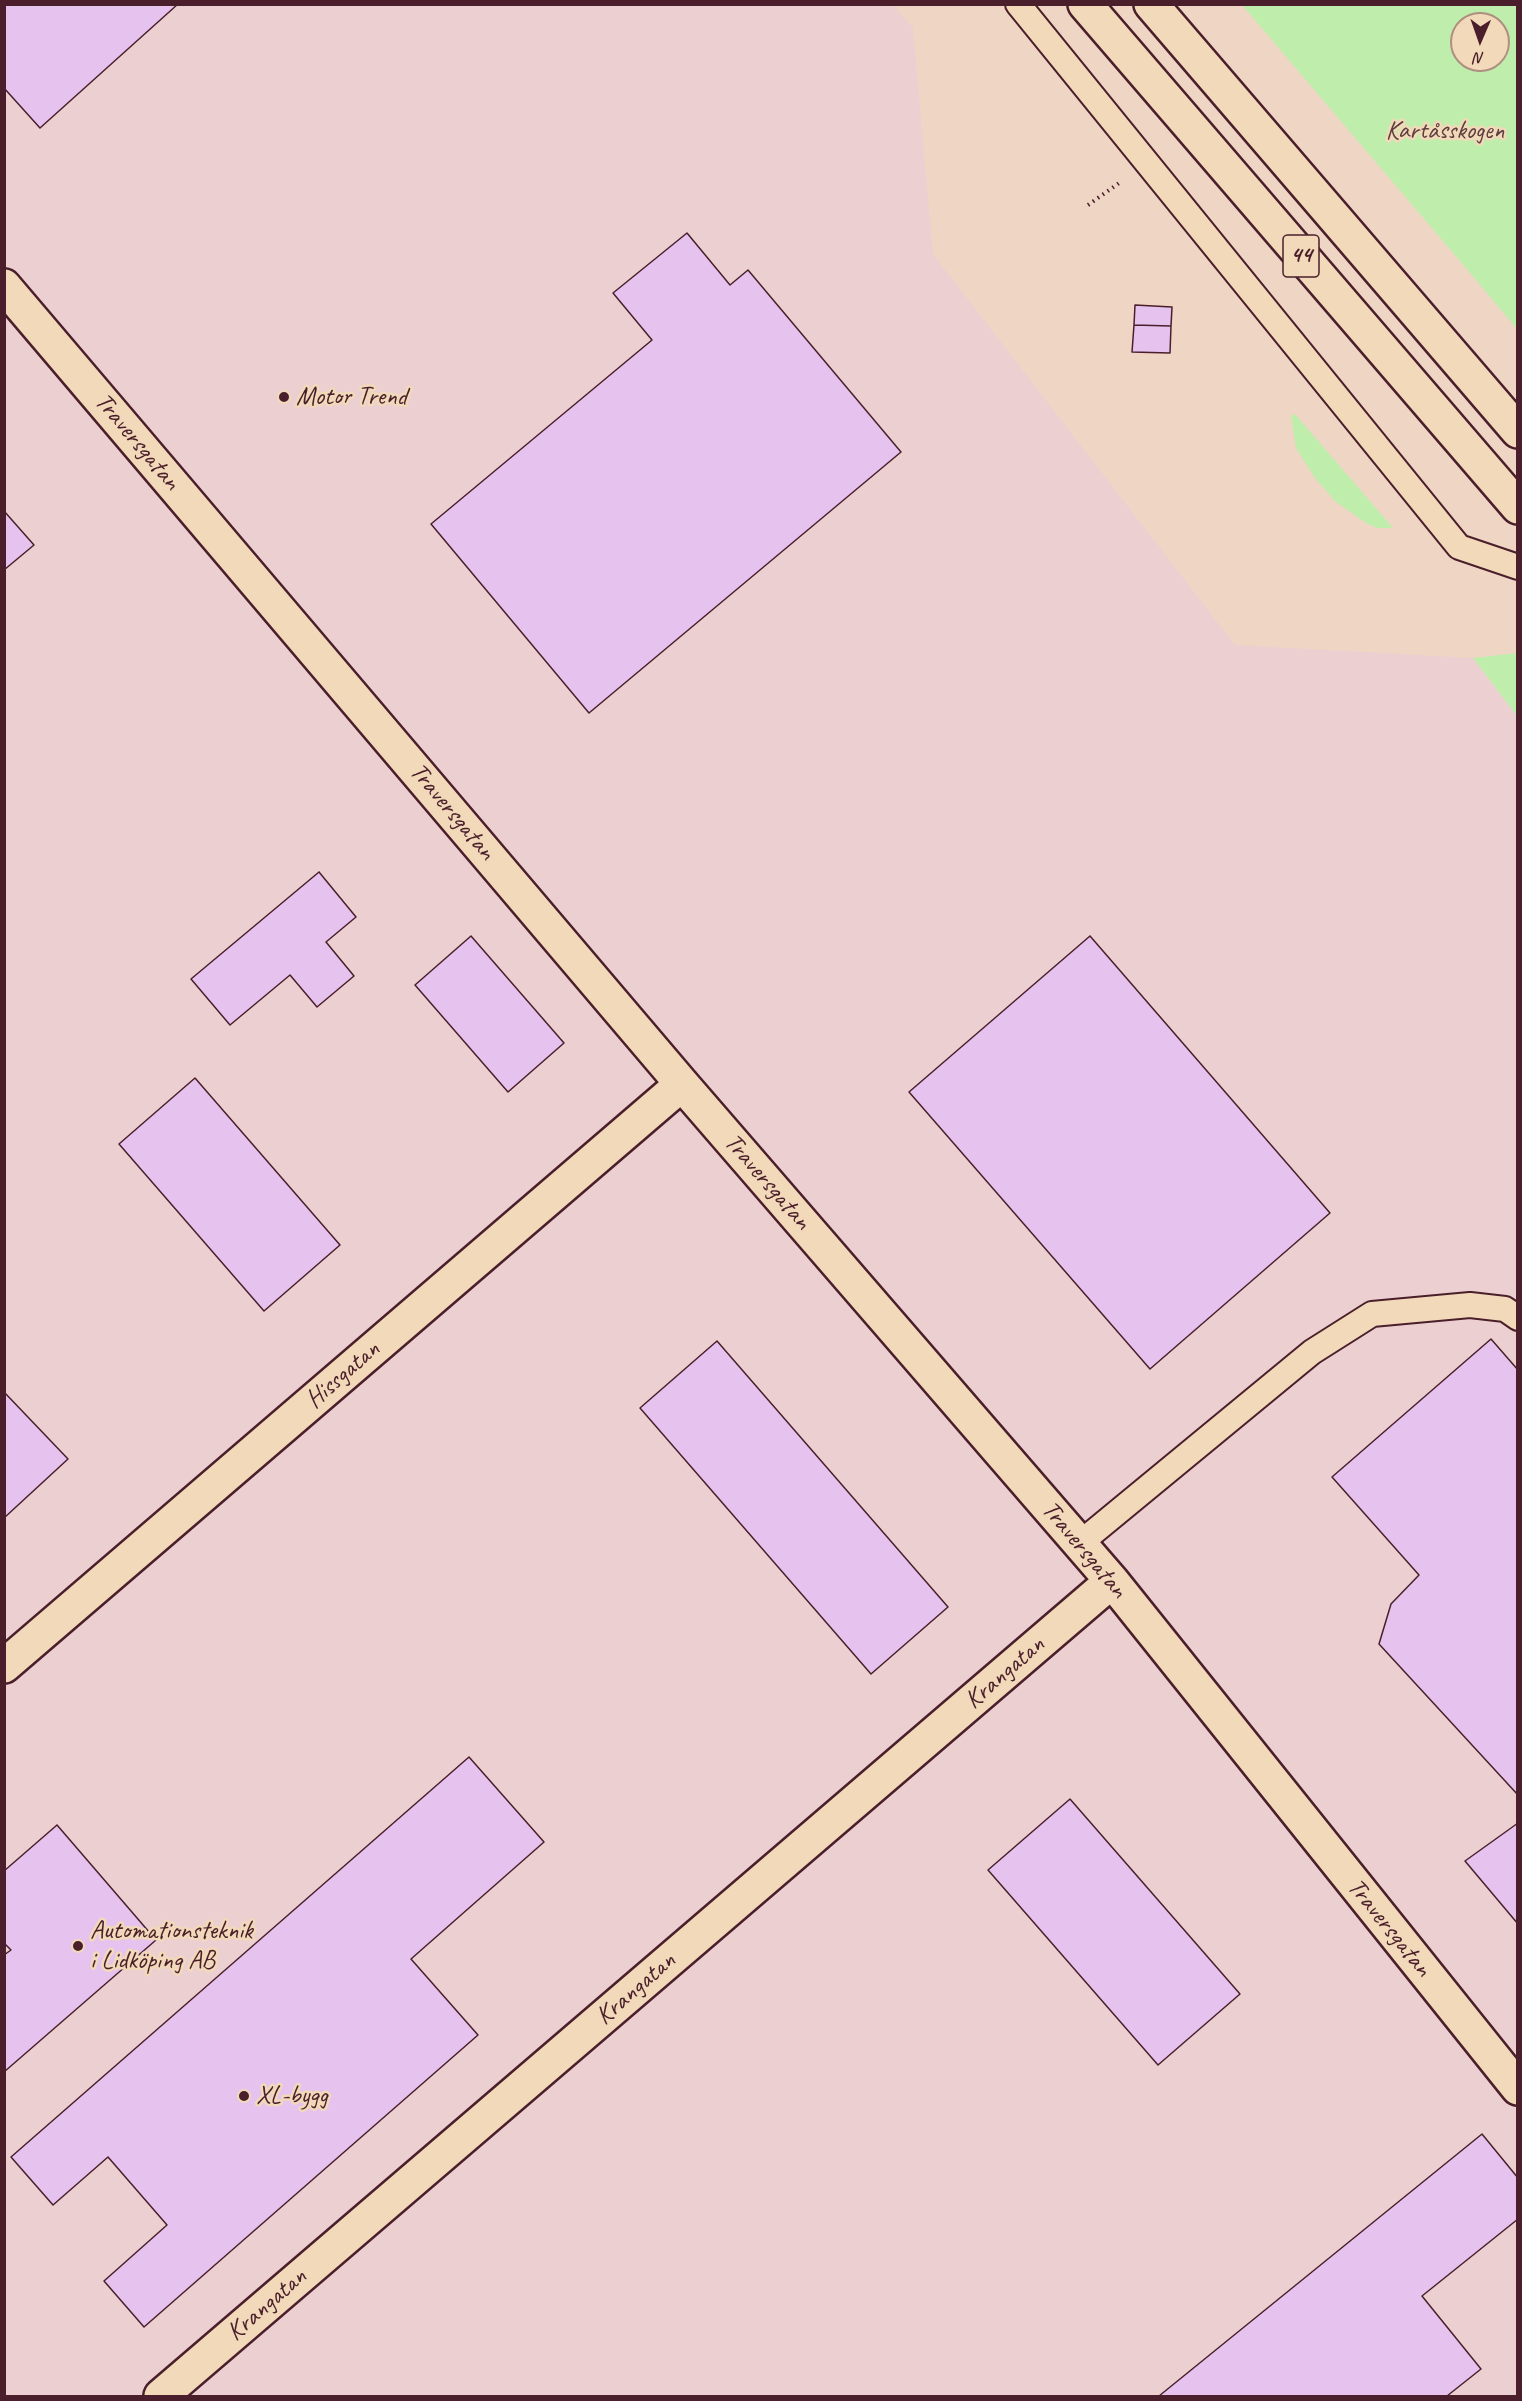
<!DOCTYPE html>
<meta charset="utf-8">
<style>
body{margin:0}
#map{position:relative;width:1522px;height:2401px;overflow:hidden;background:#efd5c4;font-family:Caveat,sans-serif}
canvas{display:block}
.frame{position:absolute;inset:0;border:6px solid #4a1f2b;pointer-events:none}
.north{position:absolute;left:1450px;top:12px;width:60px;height:60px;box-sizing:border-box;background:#f1d9b9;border:2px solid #ae8f80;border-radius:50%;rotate:182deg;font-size:16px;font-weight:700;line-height:24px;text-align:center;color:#4a1f2b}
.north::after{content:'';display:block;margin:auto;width:21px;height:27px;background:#4a1f2b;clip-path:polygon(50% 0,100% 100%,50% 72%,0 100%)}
</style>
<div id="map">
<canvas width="1522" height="2401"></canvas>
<div class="frame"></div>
<div class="north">N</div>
</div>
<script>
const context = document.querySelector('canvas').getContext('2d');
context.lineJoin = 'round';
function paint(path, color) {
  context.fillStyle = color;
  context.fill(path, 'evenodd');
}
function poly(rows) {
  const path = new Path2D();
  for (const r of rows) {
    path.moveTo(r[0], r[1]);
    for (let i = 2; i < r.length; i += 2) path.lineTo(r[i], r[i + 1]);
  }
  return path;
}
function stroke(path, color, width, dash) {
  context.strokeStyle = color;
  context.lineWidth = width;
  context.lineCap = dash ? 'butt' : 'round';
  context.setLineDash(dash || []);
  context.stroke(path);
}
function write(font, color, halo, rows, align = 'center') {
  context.font = font + ' Caveat,sans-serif';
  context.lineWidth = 5;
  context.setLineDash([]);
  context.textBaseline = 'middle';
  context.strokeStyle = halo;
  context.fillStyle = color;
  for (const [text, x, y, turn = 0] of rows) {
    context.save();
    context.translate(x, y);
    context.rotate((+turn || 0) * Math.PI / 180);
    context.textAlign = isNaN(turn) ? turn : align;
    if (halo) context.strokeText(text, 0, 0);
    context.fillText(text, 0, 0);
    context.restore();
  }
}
paint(poly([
 [5,5,893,5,913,28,933,254,1235,645,1473,658,1517,716,1517,2396,5,2396]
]), '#ecd0d1');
paint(poly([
 [1242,5,1517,5,1517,329,1465,267],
 [1462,24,1498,24,1498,60,1462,60],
 [1295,414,1393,528,1377,528,1366,523,1336,502,1315,478,1296,448,1291,416],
 [1517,653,1518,653,1517,716,1473,658]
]), '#bfeeac');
const building = poly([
 [4,4,178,4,40,128,4,88,4,4],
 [687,233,730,285,748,270,901,452,589,713,431,524,652,340,613,293,687,233],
 [1135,305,1172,307,1171,326,1134,325,1135,305],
 [1134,325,1171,326,1170,353,1132,352,1134,325],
 [4,511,34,545,4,570,4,511],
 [319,872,356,917,326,942,354,976,317,1007,290,975,230,1025,191,979,319,872],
 [471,936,564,1043,508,1092,415,985,471,936],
 [1090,936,1330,1213,1150,1369,909,1092,1090,936],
 [195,1078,340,1245,264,1311,119,1144,195,1078],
 [1491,1339,1518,1370,1518,1795,1379,1644,1391,1604,1419,1575,1332,1477,1491,1339],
 [717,1341,948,1607,871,1674,640,1408,717,1341],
 [4,1392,68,1459,4,1518,4,1392],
 [469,1757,544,1842,411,1959,478,2035,144,2327,104,2281,167,2225,108,2157,53,2205,11,2157,469,1757],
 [1070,1799,1240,1994,1158,2065,988,1870,1070,1799],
 [1518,1823,1518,1924,1465,1861,1518,1823],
 [57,1825,156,1940,4,2072,4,1955,11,1950,4,1943,4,1871,57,1825],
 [1482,2134,1518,2178,1518,2219,1422,2296,1481,2369,1447,2396,1159,2396,1482,2134]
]);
paint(building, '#e5c3ee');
stroke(building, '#4a1f2b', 1.5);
const service = poly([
 [1018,4,1459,547,1518,567],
 [1079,1544,1312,1352,1372,1314,1470,1305,1505,1309,1518,1318]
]);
const minor = poly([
 [4,286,682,1084,1112,1581,1518,2088],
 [4,1666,682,1084],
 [161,2396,1112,1581]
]);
const primary = poly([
 [1085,4,1518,507],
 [1151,4,1518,431]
]);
stroke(service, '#4a1f2b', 28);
stroke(minor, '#4a1f2b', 38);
stroke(primary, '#4a1f2b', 38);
stroke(poly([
 [1088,205,1122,181]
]), '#4a1f2b', 4, [1.5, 4.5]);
stroke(service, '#f1d9b9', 24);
stroke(minor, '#f1d9b9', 33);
stroke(primary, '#f1d9b9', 33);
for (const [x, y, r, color] of [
 [284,397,6,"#4a1f2b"],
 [78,1946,6,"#4a1f2b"],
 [244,2096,6,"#4a1f2b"]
]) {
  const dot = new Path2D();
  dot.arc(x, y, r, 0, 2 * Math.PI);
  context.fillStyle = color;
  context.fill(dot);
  stroke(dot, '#f1d9b9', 2);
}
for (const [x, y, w] of [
 [1301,256,36]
]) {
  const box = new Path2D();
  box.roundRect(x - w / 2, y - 21, w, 42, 4.5);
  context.fillStyle = '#f1d9b9';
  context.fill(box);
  stroke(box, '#4a1f2b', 1.5);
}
write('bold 24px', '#4a1f2b', null, [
 ["44",1301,256]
]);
write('26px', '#5c3e3e', '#f1d9b9', [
 ["Kartåsskogen",1445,131]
]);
write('26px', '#4a1f2b', '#f1d9b9', [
 ["Motor Trend",296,397],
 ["Automationsteknik",90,1931],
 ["i Lidköping AB",90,1961],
 ["XL-bygg",256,2096]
], 'left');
write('26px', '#4a1f2b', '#f1d9b9', [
 ["Traversgatan",137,442,50],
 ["Traversgatan",452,812,50],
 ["Traversgatan",767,1182,49],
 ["Hissgatan",343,1375,-41],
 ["Traversgatan",1084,1550,50],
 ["Krangatan",1005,1673,-41],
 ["Traversgatan",1389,1928,51],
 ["Krangatan",636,1989,-41],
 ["Krangatan",267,2305,-41]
]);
</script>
